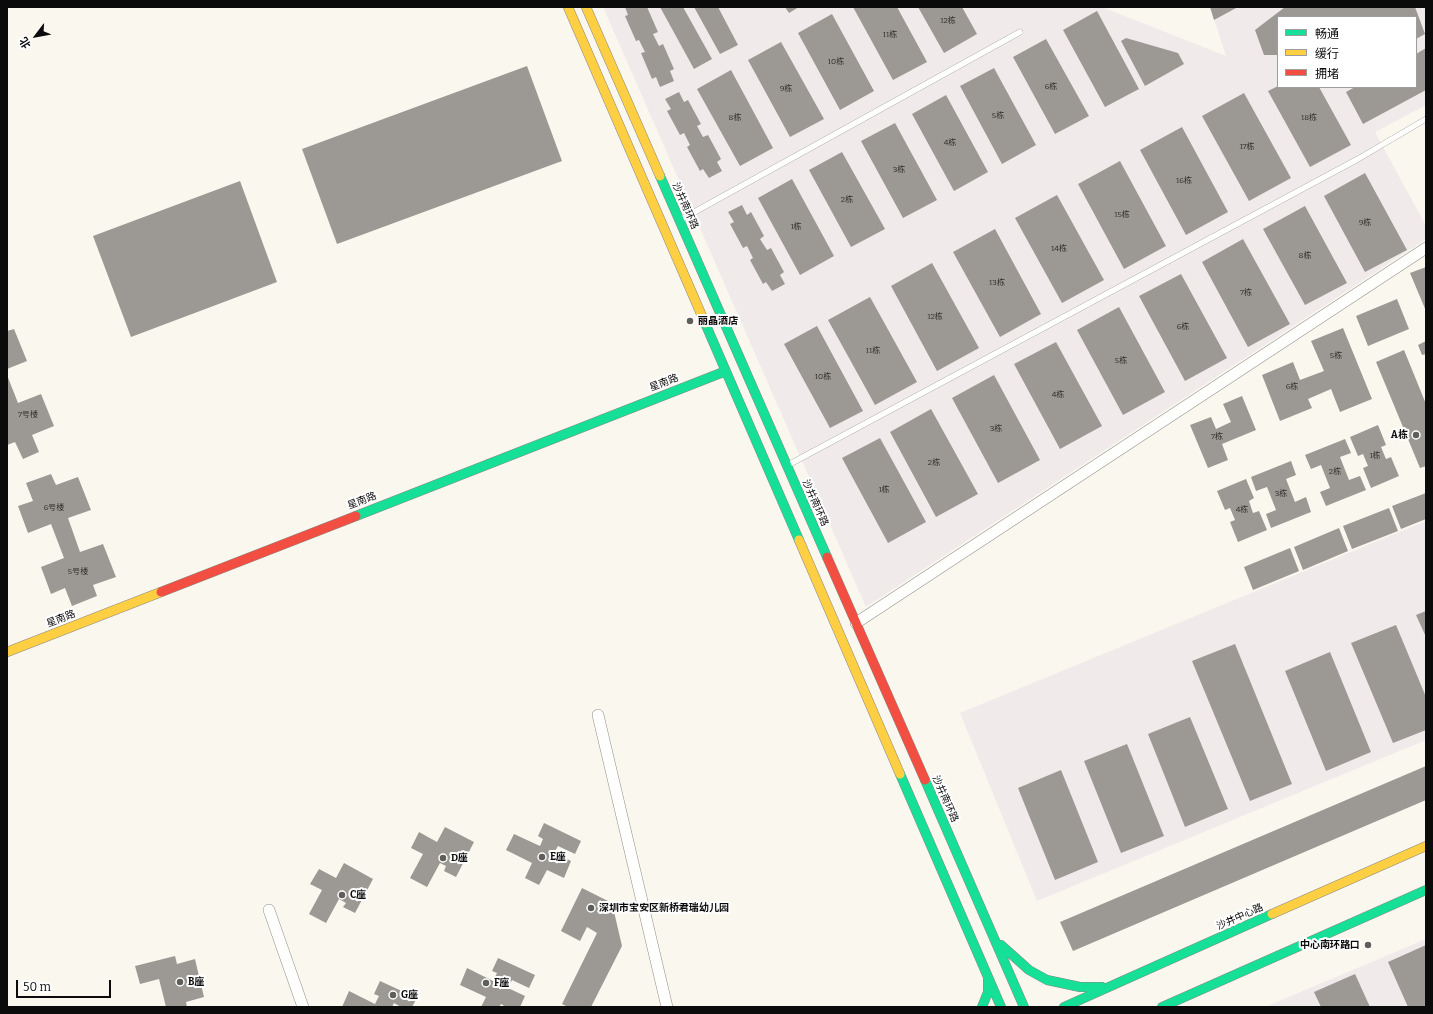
<!DOCTYPE html>
<meta charset="utf-8">
<style>
body{margin:0}
#map{position:relative;width:1433px;height:1014px;overflow:hidden;background:#faf7ee;font-family:Bitter,"Noto Sans SC",serif}
canvas{display:block}
.frame{position:absolute;inset:0;border:8px solid #0b0b0b;pointer-events:none}
.legend{position:absolute;left:1277px;top:16px;width:140px;height:72px;box-sizing:border-box;background:#fff;border:1px solid #9d9d9d;margin:0;padding:5px 7px;list-style:none;font-size:12px;color:#0b0b0b}
.legend li{display:flex;align-items:center;gap:8px;height:20px}
.legend b{width:20px;border:1px solid #9d9d9d}
.north{position:absolute;left:16px;top:16px;width:40px;height:40px;-webkit-text-stroke:3px #fff;paint-order:stroke;rotate:238deg;font-size:11px;font-weight:700;line-height:16px;text-align:center;color:#0b0b0b}
.north::after{content:'';display:block;margin:auto;width:14px;height:18px;background:#0b0b0b;clip-path:polygon(50% 0,100% 100%,50% 72%,0 100%)}
.scale{position:absolute;left:16px;top:980px;width:95px;height:18px;box-sizing:border-box;border:2px solid #0b0b0b;border-top:0;padding-left:5px;font-size:12px;line-height:14px;white-space:nowrap;color:#0b0b0b;-webkit-text-stroke:3px #fff;paint-order:stroke}
</style>
<div id="map">
<canvas width="1433" height="1014"></canvas>
<div class="frame"></div>
<ul class="legend">
<li><b style="height:5px;background:#16e098"></b>畅通</li>
<li><b style="height:5px;background:#ffcf43"></b>缓行</li>
<li><b style="height:5px;background:#f24e42"></b>拥堵</li>
</ul>
<div class="north">北</div>
<div class="scale">50 m</div>
</div>
<script>
const context = document.querySelector('canvas').getContext('2d');
context.lineJoin = 'round';
function paint(path, color) {
  context.fillStyle = color;
  context.fill(path, 'evenodd');
}
function poly(rows) {
  const path = new Path2D();
  for (const r of rows) {
    path.moveTo(r[0], r[1]);
    for (let i = 2; i < r.length; i += 2) path.lineTo(r[i], r[i + 1]);
  }
  return path;
}
function stroke(path, color, width, dash) {
  context.strokeStyle = color;
  context.lineWidth = width;
  context.lineCap = dash ? 'butt' : 'round';
  context.setLineDash(dash || []);
  context.stroke(path);
}
function write(font, color, halo, rows, align = 'center') {
  context.font = font + ' Bitter,"Noto Sans SC",serif';
  context.lineWidth = 4;
  context.setLineDash([]);
  context.textBaseline = 'middle';
  context.strokeStyle = halo;
  context.fillStyle = color;
  for (const [text, x, y, turn = 0] of rows) {
    context.save();
    context.translate(x, y);
    context.rotate((+turn || 0) * Math.PI / 180);
    context.textAlign = isNaN(turn) ? turn : align;
    if (halo) context.strokeText(text, 0, 0);
    context.fillText(text, 0, 0);
    context.restore();
  }
}
paint(poly([
 [603,7,1102,7,1226,56,1210,7,1426,7,1426,105,1375,132,1426,226,1426,239,866,607],
 [1278,17,1416,17,1416,87,1278,87],
 [1426,521,1426,740,1037,901,960,713],
 [1426,939,1426,1007,1265,1007]
]), '#f0eaeb');
paint(poly([
 [625,7,647,7,658,32,653,34,659,46,663,44,674,69,670,71,674,81,660,87,656,77,652,79,641,53,645,52,639,40,636,41,625,16,628,15],
 [660,7,683,7,712,59,694,69],
 [694,7,718,7,738,45,720,54],
 [785,7,799,7,789,13],
 [853,7,897,7,927,62,893,80],
 [918,7,962,7,977,34,944,53],
 [1210,7,1238,7,1214,20],
 [1285,7,1415,7,1425,34,1416,39,1416,17,1278,17,1278,55,1264,55,1255,30],
 [1097,11,1139,89,1105,107,1063,30],
 [832,14,874,91,840,110,798,33],
 [1126,38,1178,53,1184,64,1145,86,1121,41],
 [1046,39,1089,116,1055,134,1013,57],
 [781,42,824,119,790,137,748,60],
 [1426,48,1426,90,1363,124,1346,92,1355,87,1416,87,1416,54],
 [527,66,562,161,337,244,302,149],
 [994,68,1036,145,1002,164,960,86],
 [731,70,773,148,740,166,697,89],
 [1278,86,1319,87,1351,145,1310,167,1268,91],
 [679,92,684,102,688,100,701,124,697,126,703,137,708,135,721,159,717,162,722,171,709,178,703,169,700,171,687,147,690,145,684,133,680,135,667,111,671,109,665,99],
 [1244,93,1291,178,1249,201,1202,116],
 [946,95,988,172,954,191,912,114],
 [895,123,937,200,903,218,861,141],
 [1182,127,1228,212,1186,235,1140,150],
 [842,152,885,229,851,247,809,170],
 [1120,161,1166,246,1124,269,1078,184],
 [1365,173,1407,250,1365,272,1324,196],
 [792,179,834,256,800,275,758,198],
 [240,181,277,282,131,337,93,236],
 [1057,195,1104,280,1062,303,1015,218],
 [742,205,747,215,751,212,764,236,760,239,767,250,771,248,784,272,780,275,785,284,772,291,766,282,763,284,750,260,753,258,747,246,743,248,730,224,734,222,728,212],
 [1305,206,1347,283,1305,305,1263,229],
 [995,229,1041,314,1000,337,953,252],
 [1243,239,1290,324,1248,347,1202,262],
 [932,263,979,348,937,371,891,286],
 [1426,267,1426,311,1410,273],
 [1181,274,1227,358,1185,381,1139,296],
 [870,297,917,382,875,405,828,320],
 [1397,299,1409,329,1368,346,1356,316],
 [1119,307,1165,392,1123,415,1077,330],
 [817,326,863,411,830,428,784,344],
 [1343,328,1372,399,1340,412,1331,389,1308,399,1312,408,1280,421,1262,375,1293,362,1300,380,1324,371,1311,341],
 [14,329,27,361,7,369,7,331],
 [1426,341,1426,354,1422,355,1418,345],
 [1056,342,1102,426,1060,449,1014,364],
 [1404,350,1426,404,1426,466,1420,468,1376,362],
 [7,375,18,403,41,394,54,426,32,435,39,452,23,459,15,442,7,445],
 [994,375,1040,460,998,483,952,398],
 [1242,396,1256,430,1222,444,1228,460,1208,468,1190,425,1211,417,1216,429,1231,422,1223,404],
 [931,409,978,494,936,517,890,432],
 [1378,425,1386,445,1381,447,1386,459,1391,457,1399,476,1371,488,1363,468,1368,466,1363,454,1358,456,1350,437],
 [880,438,926,522,888,543,842,458],
 [1345,439,1351,453,1340,457,1349,480,1360,476,1366,490,1326,506,1320,492,1330,488,1321,465,1311,469,1305,455],
 [1291,461,1296,475,1286,479,1295,502,1306,497,1311,512,1271,528,1266,514,1276,510,1267,487,1256,491,1251,477],
 [51,474,56,485,78,477,91,510,68,518,80,552,103,544,116,577,93,585,97,596,72,606,65,588,51,594,41,567,64,558,51,524,28,533,18,506,33,501,26,483],
 [1246,479,1254,498,1249,501,1253,513,1259,511,1267,530,1238,542,1230,522,1235,520,1230,508,1225,510,1217,491],
 [1426,493,1426,519,1401,529,1392,506],
 [1389,508,1398,531,1352,549,1343,526],
 [1339,528,1348,551,1303,570,1294,547],
 [1290,548,1299,571,1253,590,1244,567],
 [1426,611,1426,637,1416,615],
 [1396,625,1426,697,1426,730,1393,743,1351,643],
 [1235,644,1292,784,1250,801,1192,661],
 [1330,652,1371,752,1326,771,1285,671],
 [1190,717,1228,809,1185,827,1148,734],
 [1127,744,1164,836,1121,853,1084,761],
 [1426,766,1426,800,1073,951,1060,922],
 [1061,770,1098,862,1055,880,1018,788],
 [544,823,581,841,575,854,558,846,554,853,571,861,564,878,547,870,539,885,525,878,532,863,506,850,514,834,540,846,543,839,538,836],
 [445,827,474,842,456,877,444,871,446,866,440,863,427,887,410,878,423,854,411,848,419,832,437,842],
 [344,863,373,879,355,913,343,907,346,903,339,899,326,923,309,914,322,890,310,884,319,869,336,878],
 [582,888,612,903,622,946,591,1007,568,1007,562,1004,597,933,587,927,580,941,561,931],
 [1426,945,1426,1007,1408,1007,1388,962],
 [175,956,177,964,195,959,204,997,186,1002,187,1007,166,1007,159,979,140,984,135,966],
 [498,958,535,975,529,988,512,980,508,988,525,996,520,1007,506,1007,501,1004,499,1007,481,1007,486,997,460,985,467,968,493,981,497,973,492,971],
 [1355,974,1370,1007,1321,1007,1314,992],
 [380,981,417,998,412,1007,401,1007,394,1003,392,1007,342,1007,349,991,375,1004,379,996,374,994]
]), '#9c9994');
const lane = poly([
 [680,220,1020,32],
 [788,465,1358,159,1426,119]
]);
const street = poly([
 [856,623,1426,248],
 [598,715,667,1007],
 [269,910,303,1007]
]);
const fast = poly([
 [660,176,827,557],
 [705,323,799,540],
 [356,516,726,371],
 [900,774,1001,1007],
 [925,780,1024,1007],
 [1001,945,1029,970,1047,980,1080,987,1102,987],
 [982,1007,988,992,988,979],
 [1064,1007,1272,914],
 [1162,1007,1426,890]
]);
const slow = poly([
 [568,7,705,323],
 [586,7,660,176],
 [799,540,900,774],
 [7,652,161,592],
 [1272,914,1426,846]
]);
const jam = poly([
 [827,557,925,780],
 [161,592,356,516]
]);
stroke(lane, '#93918d', 6);
stroke(street, '#93918d', 12);
stroke(fast, '#898884', 10);
stroke(slow, '#898884', 10);
stroke(jam, '#898884', 10);
stroke(lane, '#fefefc', 5.5);
stroke(street, '#fefefc', 11);
stroke(fast, '#16e098', 9);
stroke(slow, '#ffcf43', 9);
stroke(jam, '#f24e42', 9);
for (const [x, y, r, color] of [
 [690,321,4,"#5f5e5a"],
 [1416,435,4,"#5f5e5a"],
 [542,857,4,"#5f5e5a"],
 [443,858,4,"#5f5e5a"],
 [342,895,4,"#5f5e5a"],
 [591,908,4,"#5f5e5a"],
 [1368,945,4,"#5f5e5a"],
 [180,982,4,"#5f5e5a"],
 [486,983,4,"#5f5e5a"],
 [393,995,4,"#5f5e5a"]
]) {
  const dot = new Path2D();
  dot.arc(x, y, r, 0, 2 * Math.PI);
  context.fillStyle = color;
  context.fill(dot);
  stroke(dot, '#fff', 1.5);
}
write('8px', '#2f2e2d', null, [
 ["12栋",948,21],
 ["11栋",890,35],
 ["10栋",836,62],
 ["6栋",1051,87],
 ["9栋",786,89],
 ["5栋",998,116],
 ["8栋",735,118],
 ["18栋",1309,118],
 ["4栋",950,143],
 ["17栋",1247,147],
 ["3栋",899,170],
 ["16栋",1184,181],
 ["2栋",847,200],
 ["15栋",1122,215],
 ["9栋",1365,223],
 ["1栋",796,227],
 ["14栋",1059,249],
 ["8栋",1305,256],
 ["13栋",997,283],
 ["7栋",1246,293],
 ["12栋",935,317],
 ["6栋",1183,327],
 ["11栋",873,351],
 ["5栋",1336,356],
 ["5栋",1121,361],
 ["10栋",823,377],
 ["6栋",1292,387],
 ["4栋",1058,395],
 ["7号楼",28,415],
 ["3栋",996,429],
 ["7栋",1217,437],
 ["1栋",1375,456],
 ["2栋",934,463],
 ["2栋",1335,472],
 ["1栋",884,490],
 ["3栋",1281,494],
 ["6号楼",54,508],
 ["4栋",1242,510],
 ["5号楼",78,572]
]);
write('10px', '#0b0b0b', '#fff', [
 ["沙井南环路",685,206,66],
 ["星南路",664,383,-21],
 ["星南路",362,501,-21],
 ["沙井南环路",815,503,66],
 ["星南路",61,619,-21],
 ["沙井南环路",945,799,66],
 ["沙井中心路",1240,917,-24]
]);
write('bold 10px', '#0b0b0b', '#fff', [
 ["丽晶酒店",698,321],
 ["A栋",1408,435,"right"],
 ["E座",550,857],
 ["D座",451,858],
 ["C座",350,895],
 ["深圳市宝安区新桥君瑞幼儿园",599,908],
 ["中心南环路口",1360,945,"right"],
 ["B座",188,982],
 ["F座",494,983],
 ["G座",401,995]
], 'left');
</script>
